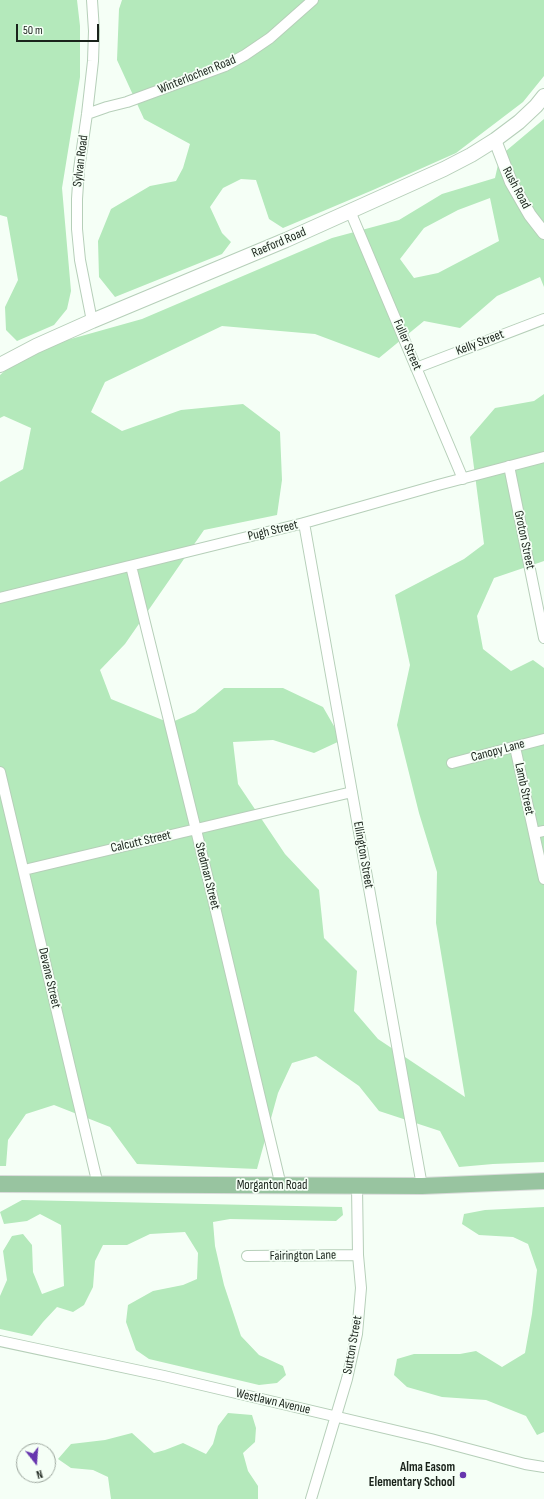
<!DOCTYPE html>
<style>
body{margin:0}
#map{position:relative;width:544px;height:1499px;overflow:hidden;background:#f5fff6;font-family:"Sofia Sans Condensed",sans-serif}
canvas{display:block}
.north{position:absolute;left:16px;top:1443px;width:40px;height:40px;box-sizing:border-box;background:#f5fff6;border:1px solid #9da79e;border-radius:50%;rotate:163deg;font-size:11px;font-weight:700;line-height:16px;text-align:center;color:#1a231b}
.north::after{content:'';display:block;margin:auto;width:14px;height:18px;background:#6736ae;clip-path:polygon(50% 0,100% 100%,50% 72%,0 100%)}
.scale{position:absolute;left:16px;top:24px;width:83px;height:18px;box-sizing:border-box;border:2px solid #1a231b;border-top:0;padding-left:5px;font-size:12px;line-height:14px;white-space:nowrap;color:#1a231b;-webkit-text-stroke:3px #f5fff6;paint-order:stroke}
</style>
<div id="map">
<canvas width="544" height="1499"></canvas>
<div class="north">N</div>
<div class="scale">50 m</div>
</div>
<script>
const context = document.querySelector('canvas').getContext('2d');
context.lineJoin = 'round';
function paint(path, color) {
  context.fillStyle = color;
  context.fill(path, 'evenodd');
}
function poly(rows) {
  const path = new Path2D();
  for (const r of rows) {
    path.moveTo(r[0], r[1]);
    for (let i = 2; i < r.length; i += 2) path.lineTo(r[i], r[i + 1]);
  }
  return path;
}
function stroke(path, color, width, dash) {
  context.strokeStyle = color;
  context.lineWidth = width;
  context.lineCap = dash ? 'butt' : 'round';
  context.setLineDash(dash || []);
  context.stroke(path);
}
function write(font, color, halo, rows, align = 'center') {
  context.font = font + ' "Sofia Sans Condensed",sans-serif';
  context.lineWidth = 3.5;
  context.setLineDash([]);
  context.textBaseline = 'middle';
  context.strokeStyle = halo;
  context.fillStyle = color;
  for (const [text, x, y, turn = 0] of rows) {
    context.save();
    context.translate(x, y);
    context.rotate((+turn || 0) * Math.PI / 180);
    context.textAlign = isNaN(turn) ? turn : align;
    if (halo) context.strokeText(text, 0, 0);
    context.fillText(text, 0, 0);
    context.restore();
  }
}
paint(poly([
 [0,0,77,0,80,26,80,77,62,188,71,291,67,309,54,325,17,341,6,330,5,307,18,280,7,217,0,215],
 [122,0,544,0,544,76,523,102,456,153,373,190,283,228,269,219,256,180,241,179,223,188,210,207,222,233,231,242,222,254,115,297,99,277,98,241,111,209,150,186,176,181,183,168,190,144,144,119,117,60,119,9],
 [544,119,544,287,540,277,497,296,460,328,424,321,379,358,315,334,222,326,105,382,91,412,122,431,181,410,243,404,280,432,282,480,277,515,204,530,125,644,100,670,111,699,170,723,195,712,224,688,283,688,323,707,342,740,314,753,273,740,233,742,238,784,285,854,319,890,324,938,357,971,354,1011,378,1039,465,1097,436,923,437,872,419,813,397,725,410,665,395,595,464,559,484,544,470,437,495,408,534,401,544,394,544,561,494,578,477,616,483,649,511,671,533,660,544,668,544,1162,493,1164,459,1167,440,1131,379,1111,359,1086,316,1056,292,1063,278,1093,257,1169,137,1164,110,1127,54,1105,26,1114,8,1140,6,1166,0,1166,0,482,23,469,31,428,4,416,0,418,0,375,28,351,142,319,332,238,399,220,442,194,495,178,500,156],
 [490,198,499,241,438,273,414,278,400,259,424,228,458,210],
 [22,1200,342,1207,343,1215,336,1221,230,1219,213,1222,215,1246,224,1285,241,1336,259,1355,283,1366,286,1375,277,1383,259,1385,149,1359,136,1350,126,1322,128,1305,153,1291,183,1285,197,1279,198,1253,185,1232,150,1234,127,1245,103,1245,95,1261,93,1287,84,1305,73,1312,57,1307,43,1322,32,1336,0,1329,0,1296,7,1280,3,1251,12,1236,23,1234,32,1245,33,1272,42,1294,64,1286,61,1225,40,1214,27,1221,4,1224,0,1212],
 [544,1207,544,1432,537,1435,526,1416,486,1400,442,1397,407,1387,394,1375,397,1359,414,1354,460,1354,476,1351,502,1367,525,1353,532,1314,537,1270,528,1244,513,1237,479,1235,462,1224,464,1214,485,1210],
 [228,1413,252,1415,256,1428,255,1442,243,1453,248,1471,258,1486,258,1499,111,1499,108,1477,93,1470,71,1468,58,1459,71,1444,105,1440,132,1433,154,1453,165,1450,183,1443,206,1454,213,1444,218,1426]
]), '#b4e9bb');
const minor = poly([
 [87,114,107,107,127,102,225,66,245,55,270,38,313,0],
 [350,211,463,479],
 [92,321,80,260,77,229,77,199,79,169,87,114,93,61,94,31,92,0],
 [416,368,544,319],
 [509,466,544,638],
 [304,523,422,1186],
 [131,566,213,899,281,1186],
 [0,598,304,523,438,485,544,457],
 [515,747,544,879],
 [452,763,544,739],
 [0,772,98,1185],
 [534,833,544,831],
 [24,870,352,792],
 [247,1256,358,1255],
 [0,1341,164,1376,431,1439,525,1464,544,1467],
 [311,1499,347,1379,357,1334,361,1288,358,1255,357,1186]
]);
const tertiary = poly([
 [495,140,511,182,530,215,544,233]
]);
const secondary = poly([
 [0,365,36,346,92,321,286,240,444,169,471,155,495,140,519,122,536,106,544,96]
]);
const primary = poly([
 [0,1184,422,1186,544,1181]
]);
stroke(minor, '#b6cfb9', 12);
stroke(tertiary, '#b6cfb9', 14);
stroke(secondary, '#b6cfb9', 16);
stroke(primary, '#dadcdb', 18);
stroke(minor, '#fff', 10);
stroke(tertiary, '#fff', 12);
stroke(secondary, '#fff', 14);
stroke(primary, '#98c4a0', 16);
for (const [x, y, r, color] of [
 [463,1475,4,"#6736ae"]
]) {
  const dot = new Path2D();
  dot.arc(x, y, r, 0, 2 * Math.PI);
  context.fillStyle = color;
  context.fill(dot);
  stroke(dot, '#f5fff6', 1.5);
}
write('13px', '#1a231b', '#f5fff6', [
 ["Winterlochen Road",197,75,-22],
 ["Sylvan Road",81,161,-83],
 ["Rush Road",516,188,62],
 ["Raeford Road",279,243,-23],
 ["Kelly Street",480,343,-21],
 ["Fuller Street",407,345,67],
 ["Pugh Street",273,531,-14],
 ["Groton Street",524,540,78],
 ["Canopy Lane",498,751,-15],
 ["Lamb Street",524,789,78],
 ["Calcutt Street",141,842,-13],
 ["Ellington Street",363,855,80],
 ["Stedman Street",207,876,76],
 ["Devane Street",49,978,77],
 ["Morganton Road",272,1186],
 ["Fairington Lane",303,1256,-1],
 ["Sutton Street",353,1345,-80],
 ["Westlawn Avenue",273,1402,13]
]);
write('bold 13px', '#1a231b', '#f5fff6', [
 ["Alma Easom",455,1468],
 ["Elementary School",455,1483]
], 'right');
</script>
